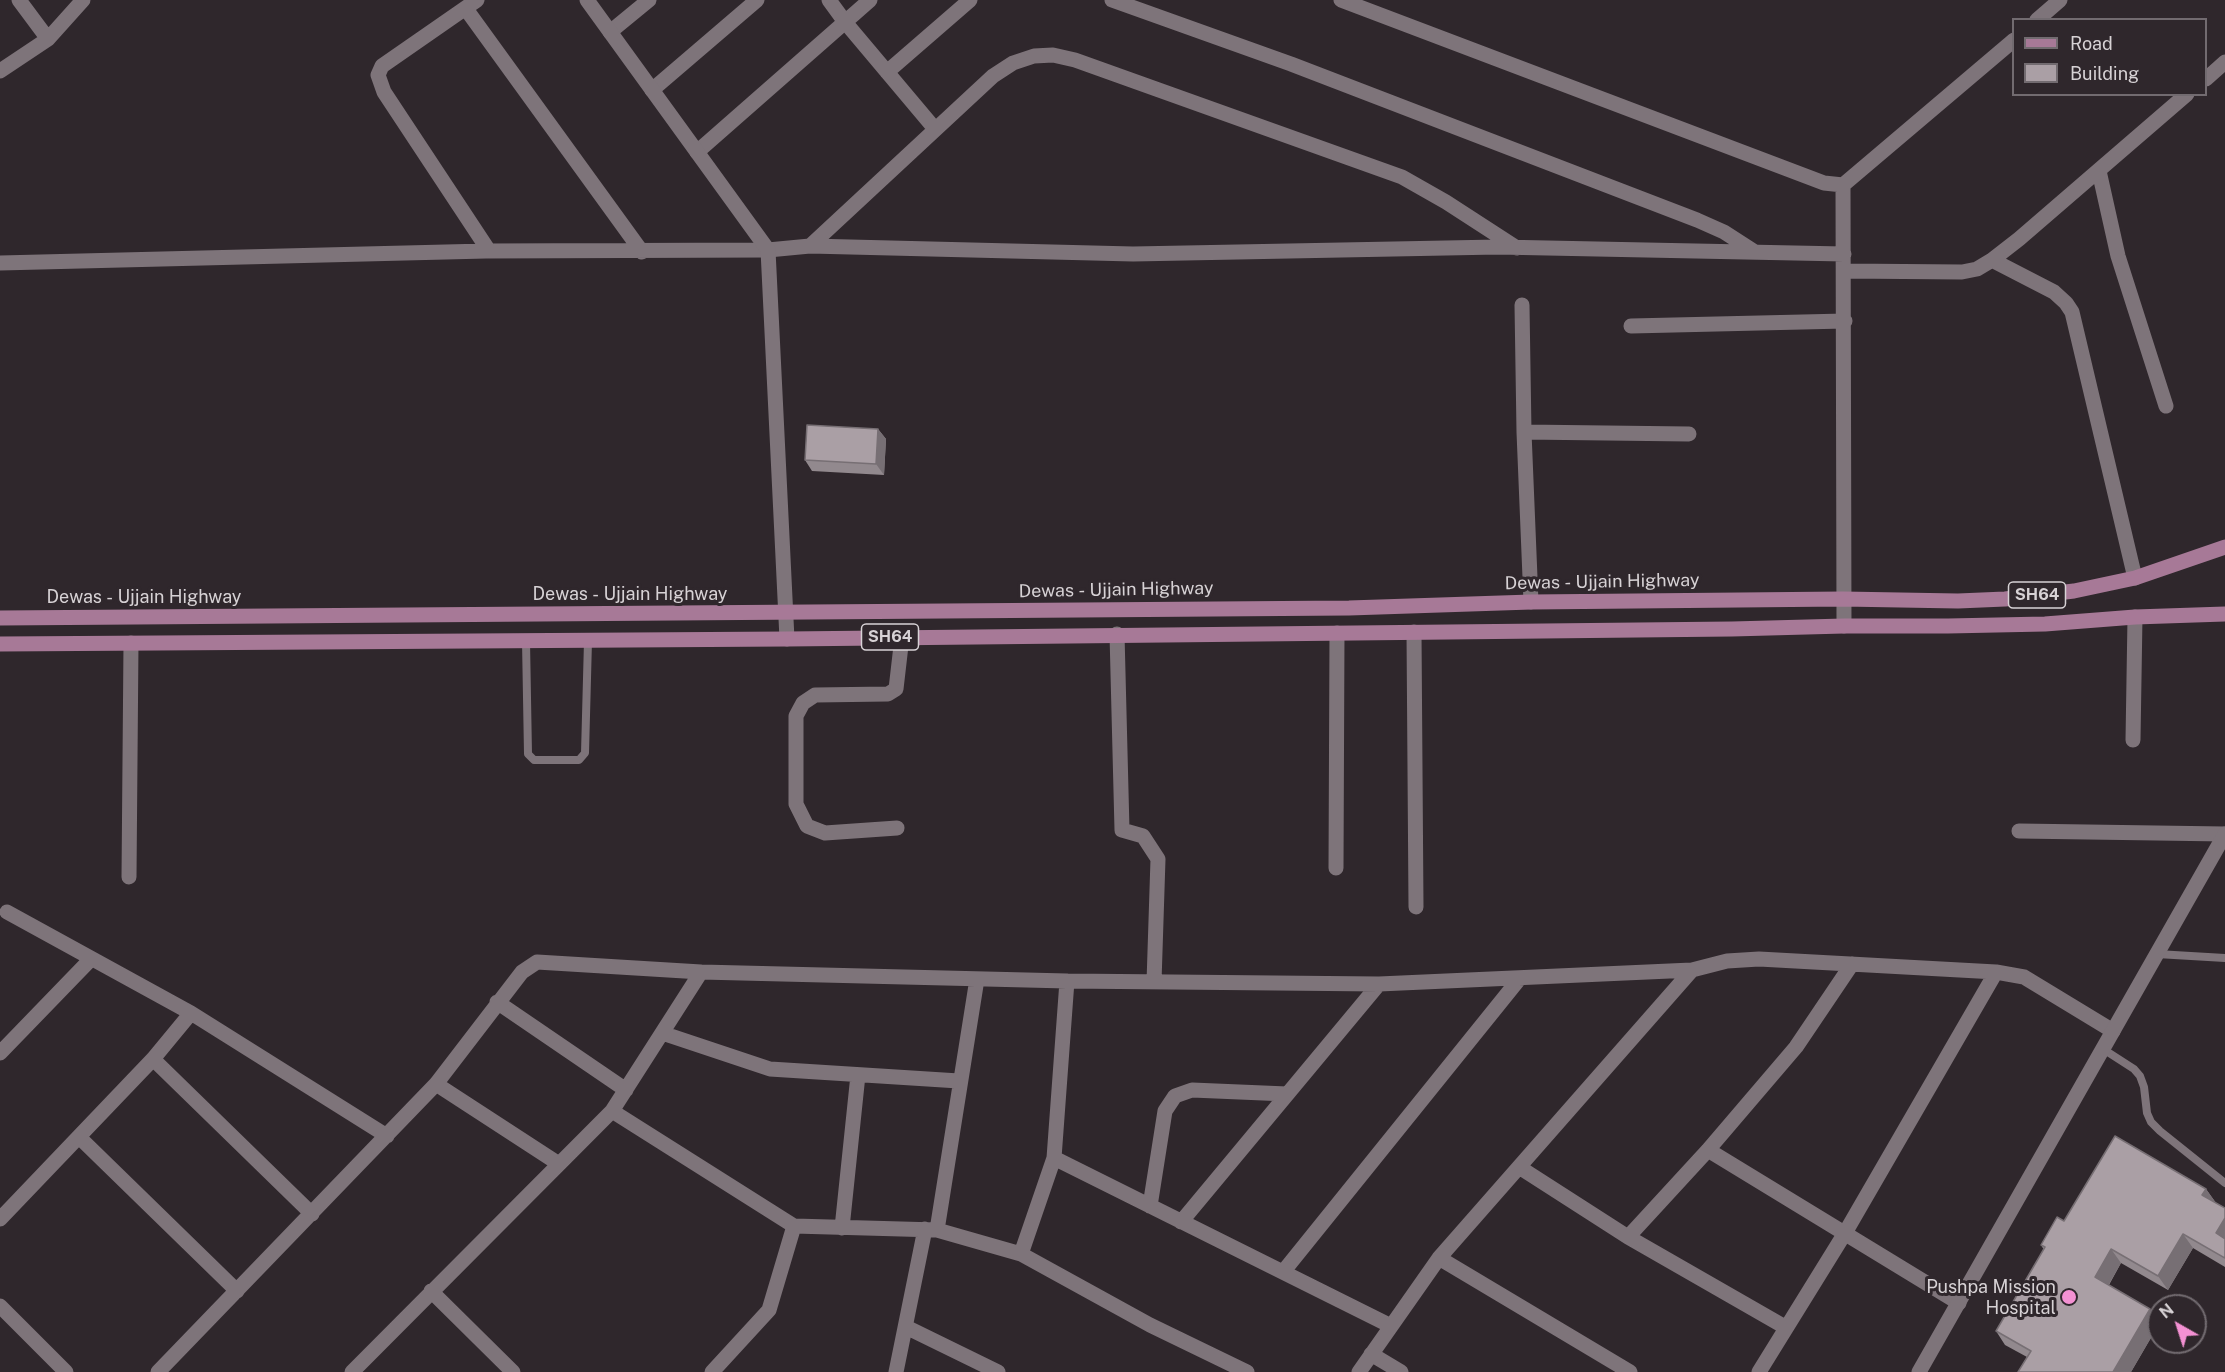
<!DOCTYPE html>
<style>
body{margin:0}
#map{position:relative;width:2225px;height:1372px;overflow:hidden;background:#2f272c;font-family:"Public Sans",sans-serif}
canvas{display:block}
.legend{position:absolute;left:2012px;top:18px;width:195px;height:78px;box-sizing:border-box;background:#2f272c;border:2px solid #726b70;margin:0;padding:8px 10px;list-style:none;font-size:18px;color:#d7d2d5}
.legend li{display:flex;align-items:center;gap:12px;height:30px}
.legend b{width:30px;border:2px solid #726b70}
.north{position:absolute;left:2147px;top:1294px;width:60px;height:60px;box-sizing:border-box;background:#2f272c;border:2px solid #726b70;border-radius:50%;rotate:321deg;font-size:16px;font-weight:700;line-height:24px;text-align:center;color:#d7d2d5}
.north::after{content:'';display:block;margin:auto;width:21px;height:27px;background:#f491d3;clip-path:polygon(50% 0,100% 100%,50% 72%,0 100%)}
</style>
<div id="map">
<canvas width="2225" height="1372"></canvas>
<ul class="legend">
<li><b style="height:8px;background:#a77997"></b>Road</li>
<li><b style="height:16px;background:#aa9fa5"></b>Building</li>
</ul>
<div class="north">N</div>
</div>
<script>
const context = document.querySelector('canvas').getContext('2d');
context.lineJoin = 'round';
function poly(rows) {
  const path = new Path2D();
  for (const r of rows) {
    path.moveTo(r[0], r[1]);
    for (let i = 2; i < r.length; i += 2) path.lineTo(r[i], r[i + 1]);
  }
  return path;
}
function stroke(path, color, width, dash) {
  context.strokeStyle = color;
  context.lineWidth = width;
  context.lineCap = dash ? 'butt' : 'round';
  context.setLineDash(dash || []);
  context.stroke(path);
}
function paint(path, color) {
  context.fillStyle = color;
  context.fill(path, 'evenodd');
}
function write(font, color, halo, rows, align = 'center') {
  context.font = font + ' "Public Sans",sans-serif';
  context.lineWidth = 6;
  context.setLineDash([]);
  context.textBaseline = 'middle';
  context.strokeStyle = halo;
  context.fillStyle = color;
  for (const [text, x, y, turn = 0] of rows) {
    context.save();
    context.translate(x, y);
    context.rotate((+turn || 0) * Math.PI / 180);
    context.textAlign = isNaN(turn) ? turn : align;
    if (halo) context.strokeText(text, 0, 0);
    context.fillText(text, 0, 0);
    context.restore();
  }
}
stroke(poly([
 [526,641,528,754,534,760,579,760,585,753,588,641],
 [2157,954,2225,958],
 [2103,1049,2134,1069,2140,1076,2144,1087,2147,1113,2151,1122,2160,1131,2225,1183]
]), '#7e747a', 8);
stroke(poly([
 [19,0,48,39],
 [477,0,382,66,378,75,384,92,489,251],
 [829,0,845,22,935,129],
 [1112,0,1291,64,1697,220,1724,232,1755,252],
 [1341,0,1824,183,1843,185,2014,40],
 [466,9,642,252],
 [2037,20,2060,0],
 [610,32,649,0],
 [0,71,48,39,83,0],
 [887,72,970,0],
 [2206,79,2225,62],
 [652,90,757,0],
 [697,152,870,0],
 [2099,171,2118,256,2166,406],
 [1843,185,1844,626],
 [810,246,1133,254,1498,247,1844,254],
 [1992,260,2054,292,2066,303,2072,312,2135,578],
 [0,263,486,251,768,250,810,246,993,76,1013,63,1034,56,1053,55,1075,60,1402,177,1446,202,1517,248],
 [1845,271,1962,272,1977,269,1992,260,2019,239,2187,94],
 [1522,305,1524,432,1531,602],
 [1631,326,1845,321],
 [1524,432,1689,434],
 [1414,632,1416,907],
 [1117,634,1122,830,1143,836,1158,859,1154,982],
 [2133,740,2135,617],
 [897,828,825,833,807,826,796,804,796,716,803,703,815,695,888,694,896,689,902,637],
 [2019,831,2225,834],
 [1336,868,1337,633],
 [129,877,131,643],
 [7,912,191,1013,387,1136],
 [497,1002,626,1090],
 [662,1033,770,1069,959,1081],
 [0,1053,91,959],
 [153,1059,312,1214],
 [436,1084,559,1164],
 [612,1111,794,1226,937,1230,1021,1254,1150,1325,1247,1372],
 [79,1137,237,1291],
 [1708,1150,1959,1303],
 [1054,1158,1391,1326],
 [1519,1167,1628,1237,1785,1327],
 [1150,1206,1165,1111,1175,1096,1192,1090,1287,1094],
 [0,1219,153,1059,191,1013],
 [1181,1222,1379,984],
 [842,1228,858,1075],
 [937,1230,977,979],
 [1628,1237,1708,1150,1796,1047,1852,964],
 [1021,1254,1054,1158,1067,981],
 [1283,1272,1520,978],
 [431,1291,513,1372],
 [0,1306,66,1372],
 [906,1327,998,1372],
 [1371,1354,1401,1372],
 [158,1372,436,1084,522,972,537,962,701,972],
 [352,1372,612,1111,701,972,1067,981,1379,984,1692,970],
 [712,1372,769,1310,794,1226],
 [896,1372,925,1229],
 [1359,1372,1439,1258],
 [1630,1372,1439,1258,1692,970,1727,961,1759,959,1996,972,2024,977,2113,1031],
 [1759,1372,1845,1233,1996,972]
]), '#7e747a', 15);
stroke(poly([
 [587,0,768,250,787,639],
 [1919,1372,2225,834]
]), '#7e747a', 15);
stroke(poly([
 [0,618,1349,608,1531,602,1843,599,1958,601,2005,599,2074,591,2135,578,2225,547],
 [0,644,787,639,1732,629,1844,626,1948,626,2045,624,2135,617,2225,614]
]), '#a77997', 15);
paint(poly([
 [878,429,886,439,884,475,812,471,805,460],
 [2206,1189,2216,1203,2225,1208,2225,1267,2193,1248,2168,1290,2121,1263,2109,1285,2159,1324,2131,1372,2018,1372,2027,1357,2005,1345,1996,1331,2044,1250,2041,1245,2064,1221]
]), '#92898e');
paint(poly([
 [878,429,886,439,884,475,876,464],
 [2206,1189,2216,1203,2202,1195],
 [2225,1218,2225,1246,2216,1233],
 [2183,1234,2193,1248,2168,1290,2158,1276],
 [2111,1249,2121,1263,2105,1291,2095,1277],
 [2150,1309,2159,1322,2159,1324,2131,1372,2113,1372]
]), '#776f74');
const building = poly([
 [807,425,878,429,876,464,805,460,807,425],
 [2115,1136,2206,1189,2202,1195,2225,1208,2225,1218,2216,1233,2225,1239,2225,1258,2183,1234,2158,1276,2111,1249,2095,1277,2150,1309,2113,1372,2018,1372,2031,1351,1996,1331,2045,1247,2041,1245,2057,1217,2064,1221,2115,1136]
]);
paint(building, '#aa9fa5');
stroke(building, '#776f74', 1.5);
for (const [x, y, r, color] of [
 [2069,1297,8,"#f491d3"]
]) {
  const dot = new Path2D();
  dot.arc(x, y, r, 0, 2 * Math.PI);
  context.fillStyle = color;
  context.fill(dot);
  stroke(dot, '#2f272c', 2);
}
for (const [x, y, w] of [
 [2037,595,57],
 [890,637,57]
]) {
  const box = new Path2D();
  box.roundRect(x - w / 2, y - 13, w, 26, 4.5);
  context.fillStyle = '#2f272c';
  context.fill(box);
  stroke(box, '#d7d2d5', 1.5);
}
write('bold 16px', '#d7d2d5', null, [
 ["SH64",2037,595],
 ["SH64",890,637]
]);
write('18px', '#d7d2d5', '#2f272c', [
 ["Dewas - Ujjain Highway",1602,582,-1],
 ["Dewas - Ujjain Highway",1116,590,-1],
 ["Dewas - Ujjain Highway",630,594],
 ["Dewas - Ujjain Highway",144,597]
]);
write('18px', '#d7d2d5', '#2f272c', [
 ["Pushpa Mission",2056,1287],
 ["Hospital",2056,1308]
], 'right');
</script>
